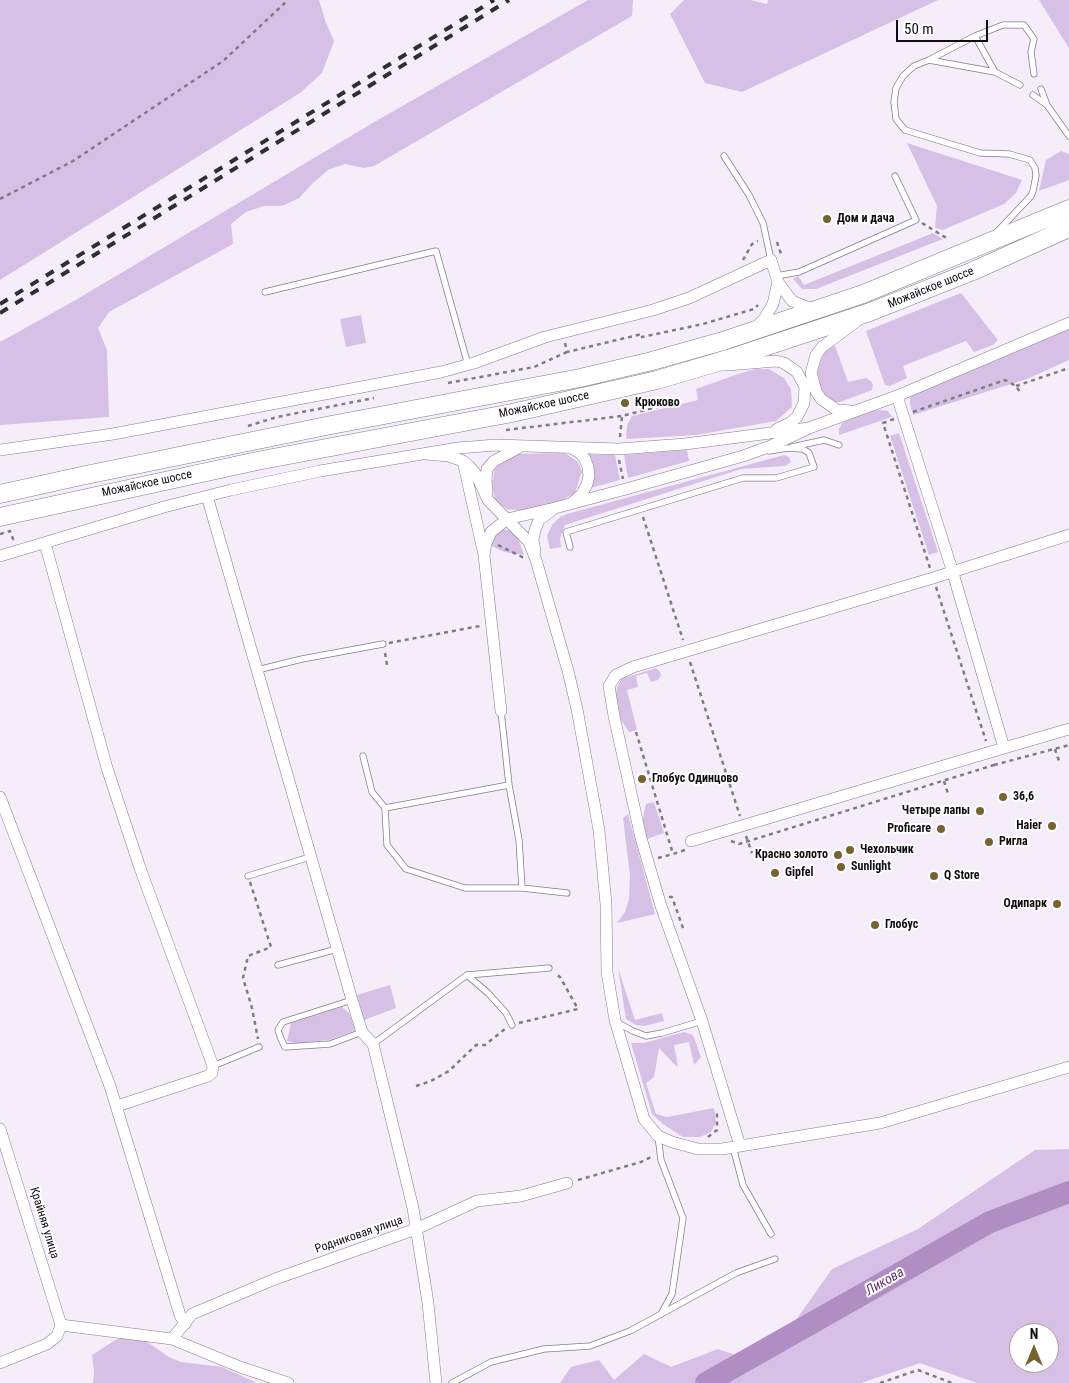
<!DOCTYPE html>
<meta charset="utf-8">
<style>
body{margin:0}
#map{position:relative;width:1069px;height:1383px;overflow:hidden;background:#f5edfa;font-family:"Roboto Condensed",sans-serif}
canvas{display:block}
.north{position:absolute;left:1009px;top:1323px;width:50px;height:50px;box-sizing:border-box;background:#fff;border:1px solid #9f9ea0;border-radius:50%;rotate:0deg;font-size:14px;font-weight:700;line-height:20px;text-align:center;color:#0f0d11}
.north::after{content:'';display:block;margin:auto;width:18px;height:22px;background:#776332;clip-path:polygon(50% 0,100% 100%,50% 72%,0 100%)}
.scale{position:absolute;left:896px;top:20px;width:92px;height:22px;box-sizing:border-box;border:2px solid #0f0d11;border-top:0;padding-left:6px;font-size:15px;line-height:18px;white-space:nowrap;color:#0f0d11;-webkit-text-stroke:4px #fff;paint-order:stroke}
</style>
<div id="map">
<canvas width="1069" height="1383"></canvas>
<div class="north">N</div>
<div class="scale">50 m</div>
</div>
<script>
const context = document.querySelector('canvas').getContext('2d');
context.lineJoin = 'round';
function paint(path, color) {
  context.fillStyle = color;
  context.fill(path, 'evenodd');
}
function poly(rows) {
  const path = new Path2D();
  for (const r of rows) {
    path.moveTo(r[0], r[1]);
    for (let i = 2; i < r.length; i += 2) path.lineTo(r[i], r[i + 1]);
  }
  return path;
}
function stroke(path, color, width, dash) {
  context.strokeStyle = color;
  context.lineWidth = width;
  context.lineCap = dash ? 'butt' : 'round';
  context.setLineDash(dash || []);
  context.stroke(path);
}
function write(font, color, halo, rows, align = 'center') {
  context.font = font + ' "Roboto Condensed",sans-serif';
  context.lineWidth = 4;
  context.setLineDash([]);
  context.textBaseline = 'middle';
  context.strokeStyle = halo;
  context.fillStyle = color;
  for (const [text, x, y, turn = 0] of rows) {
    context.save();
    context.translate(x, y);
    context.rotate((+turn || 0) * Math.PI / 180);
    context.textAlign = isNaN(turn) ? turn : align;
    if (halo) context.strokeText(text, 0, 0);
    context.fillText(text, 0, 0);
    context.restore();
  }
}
paint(poly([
 [0,0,319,0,325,20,334,41,322,73,300,93,0,280],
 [588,0,633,0,632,16,374,166,364,168,345,164,328,170,312,184,299,198,282,206,264,206,246,212,231,224,233,244,109,312,98,328,107,350,109,417,0,425,0,342,74,301,376,121],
 [684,0,751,0,767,4,768,0,938,0,742,92,705,83,670,14],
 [1039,0,1069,0,1069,48],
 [907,143,1022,180,1016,193,1004,204,943,230,935,228,937,206],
 [1061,151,1069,154,1069,180,1039,191,1046,160],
 [933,233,943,239,816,289,802,289,793,279,798,276,804,285],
 [961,293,998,340,993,345,974,352,966,341,903,366,907,378,890,386,885,385,866,331],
 [361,315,366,343,346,347,340,319],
 [1069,326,1069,360,1027,379,913,415,910,404,910,397,918,392],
 [835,346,848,382,866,378,871,381,873,385,872,390,840,402,828,402,817,384,818,370,822,358,827,349],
 [755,369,769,369,784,378,791,389,792,407,776,421,696,435,626,439,627,425,632,416,698,400,696,389,741,373],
 [880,410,888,411,892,417,839,435,839,429,842,423,870,411],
 [899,433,938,552,929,555,890,436],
 [687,450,689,461,628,478,624,455],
 [565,453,578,462,582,471,575,493,563,500,547,505,524,511,507,509,495,500,492,484,495,469,505,459,516,454],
 [588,455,615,455,620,480,590,488],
 [784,455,789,457,791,462,785,466,741,469,565,525,560,538,561,547,550,549,547,536,552,525,560,517,567,514],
 [501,529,509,530,518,538,524,555,504,552,490,545,493,537],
 [656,668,660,672,661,676,658,680,651,682,647,673,636,676,638,687,627,690,637,730,629,732,620,718,616,693,618,685,621,679],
 [654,802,664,833,647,839,643,820,644,812,646,804],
 [628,814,655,914,617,923,625,912,629,899,630,875,623,818],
 [618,968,635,1020,662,1013,664,1021,645,1026,636,1025,626,1019],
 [390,985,396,1008,364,1020,357,995],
 [342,1007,349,1013,356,1030,329,1040,295,1043,287,1041,291,1023],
 [684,1032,693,1035,701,1057,694,1065,689,1042,674,1045,678,1066,676,1066,659,1048,654,1077,646,1083,656,1114,667,1117,714,1108,716,1122,711,1132,700,1137,683,1137,663,1124,652,1114,631,1043,644,1043],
 [1069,1149,1069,1383,977,1383,920,1363,861,1383,560,1383,571,1367,599,1360,614,1380,644,1354,671,1367,718,1349,742,1357,774,1346,791,1327,832,1269,918,1229,1035,1150],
 [1019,1333,1049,1333,1049,1363,1019,1363],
 [130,1337,143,1339,169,1357,181,1362,222,1367,257,1383,93,1383,94,1371,92,1355,117,1339]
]), '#d7c0e5');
stroke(poly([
 [706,1383,990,1222,1069,1192]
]), '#b08ec4', 22);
const lane = poly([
 [975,36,995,72],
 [929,60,975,36,1003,25,1024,25,1034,39,1031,52,1034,74],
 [1041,89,1047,105],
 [1033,95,1047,105,1069,136],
 [724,156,749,195,763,223,771,260],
 [997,232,1031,196,1033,191,1036,176,1035,168,1030,160,1009,154,980,153,905,130,896,119,894,102,896,88,903,76,914,66,929,60,995,72,1020,85],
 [776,276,799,272,916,220,895,176],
 [265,292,436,251,468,365],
 [792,447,824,440,839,445],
 [570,547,566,532,743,478,776,478,814,467,809,453,803,449,788,448,769,451],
 [257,670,302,659,383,644],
 [501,711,509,785,519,840,522,888],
 [363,756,372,792,385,808,387,845,406,869,465,888,522,888,567,893],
 [385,808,509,785],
 [248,876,310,857],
 [278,965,337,949],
 [467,975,488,993,506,1013,512,1025],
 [352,1000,283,1022,278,1030,281,1039,285,1047,330,1044,362,1032],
 [616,1022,633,1031,646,1036,662,1033,702,1021],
 [373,1044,467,975,549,968],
 [213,1066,259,1047],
 [658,1136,661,1160,683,1218,672,1294,661,1314],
 [733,1147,743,1185,771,1234],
 [452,1383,491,1362,544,1349,590,1346,630,1331,736,1273,775,1259]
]);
const street = poly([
 [755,328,764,319,773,304,778,282],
 [727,365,776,361,784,363,797,372,805,387,804,403,797,417,790,423,777,429],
 [851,411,837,410,821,399,816,391,811,373,816,355,822,347,857,321],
 [571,448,580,453,585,459,588,467,589,476,587,484,582,494,573,502],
 [0,450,113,434,441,372,474,363,545,337,653,310,689,298,771,260,778,282,792,301,807,307,815,308],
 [426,454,449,456,463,461,469,466,476,474,488,500,529,542,536,560,568,671,577,709,599,830,606,904,607,972,615,1020,644,1119,658,1136,672,1142,698,1149,722,1149,880,1123,1069,1067],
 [463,461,484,555,501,711],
 [487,493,486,480,487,469,494,461,520,447],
 [207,496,352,1000,362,1032,373,1044,413,1208,428,1303,436,1383],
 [45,543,107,768,140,868,213,1066,212,1073,208,1076,117,1106],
 [535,551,533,540,535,530,539,520,551,511],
 [484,555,486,543,491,532,507,519,555,508,626,489,743,456,771,446,809,428,897,396,1069,323],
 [0,556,164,507,231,490,320,471,458,448,496,445,619,449,685,444,809,428],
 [1004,748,1069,729],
 [0,797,110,1086,180,1315,185,1324],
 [691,841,1004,748,953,573,897,396],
 [0,1129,61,1325],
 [740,1146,702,1021,661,906,641,838,614,716,609,686,616,675,633,667,933,578,1069,535],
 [61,1325,172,1339,240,1367,288,1383],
 [172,1339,192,1314,275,1279,416,1229,477,1201,521,1196,567,1183],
 [0,1363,47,1344,57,1336,61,1325]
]);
const primary = poly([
 [0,494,81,476,326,426,580,378,652,361,723,341,863,294,1069,209],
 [0,517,257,461,512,413,657,380,728,359,870,312,973,271,1069,228]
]);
stroke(lane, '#847d88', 7);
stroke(street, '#847d88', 12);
stroke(primary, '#847d88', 19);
stroke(poly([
 [0,199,73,161,223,61,288,0],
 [922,223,948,239],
 [777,242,781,254],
 [743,260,752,244,758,241],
 [565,343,567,352,642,334,642,337,703,324,754,309,758,305],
 [448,383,534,367,567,352],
 [1016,386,1069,368],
 [913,412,1005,380,1016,386,1020,392],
 [894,419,883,423,930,568],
 [248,426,277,417,374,398],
 [506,430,622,416],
 [620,437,622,416,661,406],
 [619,460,623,479],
 [643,517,683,640],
 [0,534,10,531,13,539,11,540],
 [498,545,524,558],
 [936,587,986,741],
 [389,643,480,626],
 [385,653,387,665],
 [690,662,740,816],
 [636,732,673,854,685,850],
 [1055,749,1060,764],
 [994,765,1069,745],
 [944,781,948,794],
 [746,836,752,853],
 [731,841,739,844,994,765,993,763],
 [658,858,673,854],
 [250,882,271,947,248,956,243,978,252,1008,258,1039],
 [669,897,672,897,684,931],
 [519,1023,578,1009,560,977,556,974],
 [416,1086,431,1081,449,1071,476,1045,485,1045,505,1029],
 [708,1137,717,1130,717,1113],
 [578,1180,641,1162,651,1157],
 [880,1383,918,1370,952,1383]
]), '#817c84', 2.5, [4, 4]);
stroke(lane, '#fff', 5.5);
stroke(street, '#fff', 11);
stroke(primary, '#fff', 18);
stroke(poly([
 [0,304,494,0],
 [0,313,509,0]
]), '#302d33', 4, [9, 9]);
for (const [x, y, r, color] of [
 [827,219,5,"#776332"],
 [625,403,5,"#776332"],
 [642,779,5,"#776332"],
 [1003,797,5,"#776332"],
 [980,811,5,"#776332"],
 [1052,826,5,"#776332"],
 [941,829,5,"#776332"],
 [989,842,5,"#776332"],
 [850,850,5,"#776332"],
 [838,855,5,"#776332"],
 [841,867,5,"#776332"],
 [775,873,5,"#776332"],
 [934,876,5,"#776332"],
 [1057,904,5,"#776332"],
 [875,925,5,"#776332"]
]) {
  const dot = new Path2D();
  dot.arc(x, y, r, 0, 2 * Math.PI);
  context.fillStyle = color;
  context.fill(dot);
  stroke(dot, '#fff', 2);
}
write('bold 12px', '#0f0d11', '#fff', [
 ["Дом и дача",837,219],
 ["Крюково",635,403],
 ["Глобус Одинцово",652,779],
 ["36,6",1013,797],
 ["Четыре лапы",970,811,"right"],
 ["Haier",1042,826,"right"],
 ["Proficare",931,829,"right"],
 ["Ригла",999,842],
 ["Чехольчик",860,850],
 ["Красно золото",828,855,"right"],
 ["Sunlight",851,867],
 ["Gipfel",785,873],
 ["Q Store",944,876],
 ["Одипарк",1047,904,"right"],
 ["Глобус",885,925]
], 'left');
write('12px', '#0f0d11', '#fff', [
 ["Можайское шоссе",931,288,-22],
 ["Можайское шоссе",544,405,-12],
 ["Можайское шоссе",147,484,-12],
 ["Крайняя улица",44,1223,73],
 ["Родниковая улица",359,1235,-19]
]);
write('italic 14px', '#613578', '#fff', [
 ["Ликова",885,1282,-30]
]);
</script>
